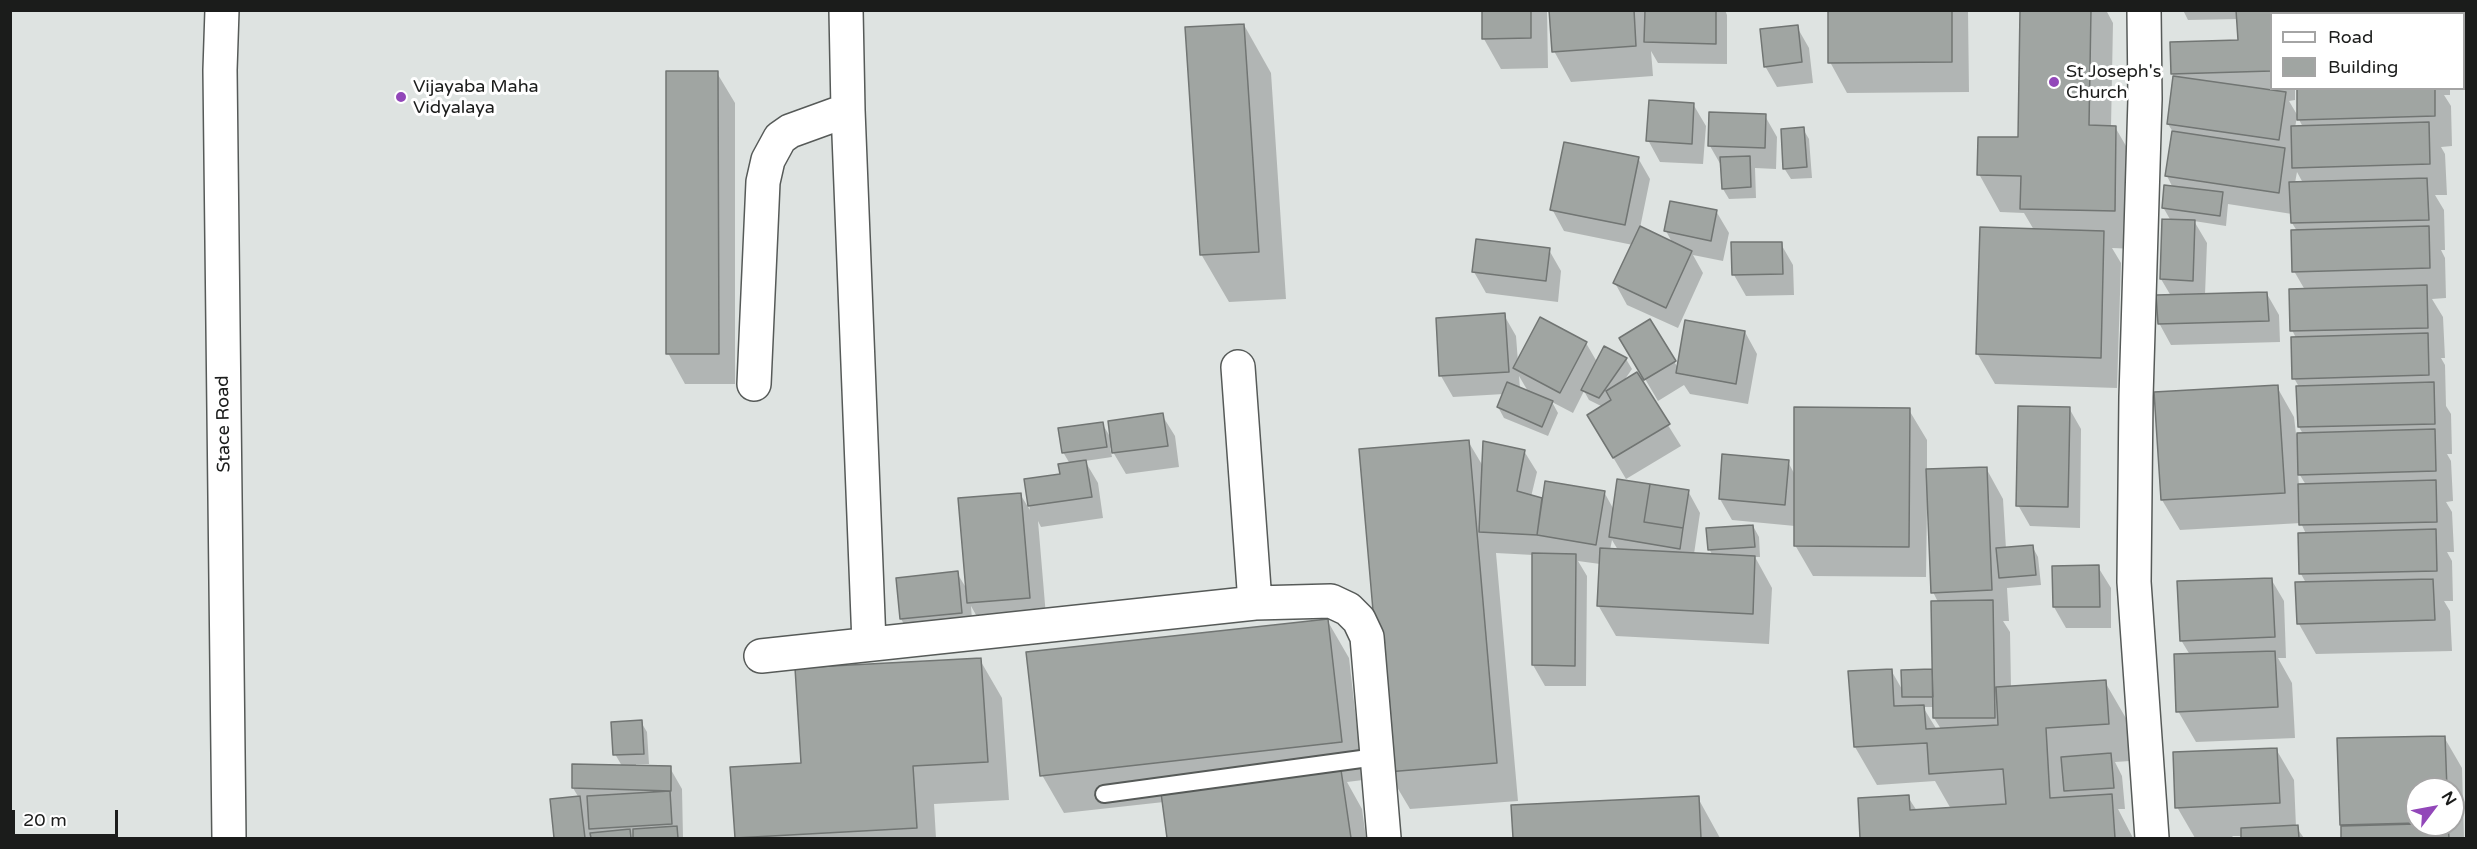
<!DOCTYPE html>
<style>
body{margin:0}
#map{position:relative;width:2477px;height:849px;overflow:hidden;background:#dee3e1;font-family:"Varela Round",sans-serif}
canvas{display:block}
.frame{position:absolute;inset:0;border:12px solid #1b1c1b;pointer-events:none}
.legend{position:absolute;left:2270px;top:12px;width:195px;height:78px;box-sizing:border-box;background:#fff;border:2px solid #a4a4a4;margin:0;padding:8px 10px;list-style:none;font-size:18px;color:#1b1c1b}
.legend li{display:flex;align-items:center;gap:12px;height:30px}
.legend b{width:30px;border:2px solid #a4a4a4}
.north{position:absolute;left:2405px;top:777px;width:60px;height:60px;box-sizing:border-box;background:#fff;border:2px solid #a4a4a4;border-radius:50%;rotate:58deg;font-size:16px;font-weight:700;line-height:24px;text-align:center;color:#1b1c1b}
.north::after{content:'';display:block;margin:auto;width:21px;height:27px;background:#9247b9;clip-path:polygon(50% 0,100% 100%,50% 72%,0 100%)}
.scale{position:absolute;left:12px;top:810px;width:106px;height:27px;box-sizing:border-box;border:3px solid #1b1c1b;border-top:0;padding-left:8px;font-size:18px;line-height:21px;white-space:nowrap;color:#1b1c1b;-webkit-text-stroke:4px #fff;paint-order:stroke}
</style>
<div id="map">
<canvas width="2477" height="849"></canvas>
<div class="frame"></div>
<ul class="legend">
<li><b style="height:8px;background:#fff"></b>Road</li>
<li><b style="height:16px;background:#a0a5a2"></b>Building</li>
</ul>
<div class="north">N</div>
<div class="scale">20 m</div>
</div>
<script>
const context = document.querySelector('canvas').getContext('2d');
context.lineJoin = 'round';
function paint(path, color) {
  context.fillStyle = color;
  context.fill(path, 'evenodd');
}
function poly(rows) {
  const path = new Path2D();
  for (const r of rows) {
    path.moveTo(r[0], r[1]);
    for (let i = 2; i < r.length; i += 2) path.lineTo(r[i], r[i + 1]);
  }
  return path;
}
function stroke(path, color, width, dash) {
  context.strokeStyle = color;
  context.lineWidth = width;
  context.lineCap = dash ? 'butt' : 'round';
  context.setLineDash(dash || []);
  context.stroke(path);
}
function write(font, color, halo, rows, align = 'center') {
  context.font = font + ' "Varela Round",sans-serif';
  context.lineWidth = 6;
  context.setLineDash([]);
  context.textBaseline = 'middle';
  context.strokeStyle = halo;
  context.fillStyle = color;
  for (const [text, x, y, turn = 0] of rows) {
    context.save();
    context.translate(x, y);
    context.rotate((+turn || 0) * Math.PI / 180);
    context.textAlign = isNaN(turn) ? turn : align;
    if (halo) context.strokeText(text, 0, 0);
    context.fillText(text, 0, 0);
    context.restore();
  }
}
paint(poly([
 [1483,10,1547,10,1548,68,1501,69,1484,39],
 [1550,10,1725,10,1727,15,1727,64,1658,63,1651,51,1653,76,1571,82,1554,51],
 [1829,10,1968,10,1969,92,1847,93,1830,62],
 [2022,10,2106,10,2113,23,2111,127,2115,127,2137,165,2136,249,2112,248,2121,263,2117,388,1995,384,1977,353,2034,230,2024,213,2000,212,1979,174,2019,139],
 [2183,10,2447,10,2447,14,2272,14,2272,88,2295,88,2295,100,2289,101,2299,118,2298,88,2450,88,2450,95,2444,95,2451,106,2452,146,2441,147,2445,154,2447,195,2435,195,2444,210,2445,250,2441,250,2445,258,2446,298,2432,299,2443,317,2445,358,2441,358,2445,365,2446,406,2451,414,2452,454,2447,454,2451,461,2453,501,2446,502,2452,512,2454,552,2447,552,2452,561,2453,601,2444,601,2450,611,2452,651,2316,654,2299,624,2306,583,2301,574,2306,534,2301,523,2180,530,2162,500,2277,387,2294,417,2296,434,2303,434,2299,427,2299,387,2294,378,2296,338,2292,330,2305,290,2294,271,2297,231,2292,223,2292,214,2228,204,2226,226,2194,221,2207,243,2205,295,2267,294,2279,315,2280,342,2171,345,2159,323,2171,296,2161,279,2171,221,2163,207,2173,188,2167,176,2173,132,2168,124,2174,78,2173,74,2240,41,2238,19,2188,20],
 [2297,116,2303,127,2295,128],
 [2297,172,2303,183,2295,183],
 [2298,472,2306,485,2299,485],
 [1244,25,1271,73,1286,299,1229,302,1201,254],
 [1797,27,1809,48,1813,83,1777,87,1765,66],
 [717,73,735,103,735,384,685,384,668,353],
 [1693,104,1706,126,1703,164,1660,162,1648,140],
 [1765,116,1777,137,1776,169,1755,168,1756,198,1729,199,1723,189,1722,167,1710,146],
 [1803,129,1809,139,1812,178,1791,179,1784,168],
 [1638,158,1650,179,1640,228,1673,244,1666,231,1716,211,1729,233,1723,261,1693,255,1703,273,1678,328,1627,305,1615,283,1633,245,1564,231,1552,209],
 [1781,244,1793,265,1794,295,1746,296,1734,275],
 [1549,250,1561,271,1558,302,1486,293,1474,272],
 [1504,315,1516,336,1518,362,1586,343,1597,362,1626,359,1632,369,1623,382,1636,374,1681,446,1626,479,1601,437,1603,407,1589,400,1584,391,1573,413,1552,402,1558,413,1548,436,1504,418,1498,407,1504,394,1453,397,1441,376],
 [1519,376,1529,393,1520,389],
 [1649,321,1678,368,1745,332,1757,354,1748,404,1690,394,1684,385,1658,401,1621,338],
 [2069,408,2081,429,2080,528,2030,526,2018,505],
 [1909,410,1927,440,1927,471,1986,468,2003,499,2006,549,2032,546,2038,557,2041,585,2007,588,2009,621,2003,621,2010,632,2011,687,2105,682,2127,720,2130,761,2115,762,2122,776,2125,809,2118,809,2133,838,1862,838,1860,800,1908,797,1917,811,1951,809,1935,781,1877,785,1855,747,1850,673,1891,670,1903,691,1931,670,1934,676,1938,602,1933,592,1929,507,1927,507,1926,577,1813,576,1795,545,1795,526,1732,520,1720,499,1788,462,1795,475],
 [1923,707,1934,707,1934,718,1941,729,1937,730],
 [1162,415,1175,436,1179,467,1126,474,1110,447,1112,457,1085,461,1098,483,1103,518,1041,527,1038,521,1047,628,986,633,971,606,973,634,914,640,901,619,957,573,968,591,1020,494,1030,510,1025,480,1062,475,1070,464,1063,452,1102,423,1112,440],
 [1468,441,1484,468,1524,451,1537,472,1531,497,1544,500,1604,492,1614,510,1688,491,1700,513,1694,554,1712,555,1710,550,1753,526,1759,537,1760,557,1755,557,1772,588,1769,644,1616,636,1598,605,1600,564,1578,561,1587,576,1586,686,1545,686,1533,665,1533,555,1496,553,1518,801,1410,809,1388,772],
 [1612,540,1618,550,1610,550],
 [2098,567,2111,588,2111,628,2066,628,2054,607],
 [2271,579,2284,601,2286,658,2278,658,2292,683,2295,738,2196,742,2178,711,2190,655,2181,640],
 [1327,620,1349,658,1363,780,1347,782,1362,809,1366,838,1169,838,1164,802,1064,813,1042,775],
 [980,660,1002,698,1009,800,934,804,936,838,737,838,803,764],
 [641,722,647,732,649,764,636,764,636,767,670,768,682,789,683,838,555,838,552,801,579,798,573,788,574,765,622,766,615,754],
 [2444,737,2462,768,2464,838,2342,838,2338,740],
 [2417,789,2453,789,2453,825,2417,825],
 [2276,749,2294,780,2296,827,2304,838,2243,838,2243,836,2232,836,2234,838,2195,838,2177,807],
 [1698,798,1720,838,1514,838,1513,806]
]), '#0003');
const building = poly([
 [1482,10,1531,10,1531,38,1482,39,1482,10],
 [1549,10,1634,10,1636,46,1552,52,1549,10],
 [1645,10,1716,10,1716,44,1644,42,1645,10],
 [1828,10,1952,10,1952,62,1828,63,1828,10],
 [2020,10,2091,10,2089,125,2116,126,2115,211,2020,209,2021,176,1977,175,1978,137,2018,137,2020,10],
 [2236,10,2285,10,2285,14,2272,14,2272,71,2171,74,2170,42,2238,40,2236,10],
 [2294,10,2432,10,2432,14,2294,14,2294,10],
 [1244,24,1259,252,1200,255,1185,27,1244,24],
 [1798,25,1802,62,1764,67,1760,29,1798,25],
 [666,71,718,71,719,354,666,354,666,71],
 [2173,76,2286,92,2279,140,2167,124,2173,76],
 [2297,88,2435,88,2435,116,2297,120,2297,88],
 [1649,100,1694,103,1692,144,1646,141,1649,100],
 [1709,112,1766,114,1765,148,1708,146,1709,112],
 [2429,122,2430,164,2292,168,2291,126,2429,122],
 [1804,127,1807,167,1783,169,1781,129,1804,127],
 [2172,131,2285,148,2279,193,2165,176,2172,131],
 [1564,142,1639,157,1625,225,1550,210,1564,142],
 [1750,156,1751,187,1722,189,1720,157,1750,156],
 [2427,178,2429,220,2291,223,2289,182,2427,178],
 [2164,185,2223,192,2220,216,2162,208,2164,185],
 [1670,201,1717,210,1711,241,1664,231,1670,201],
 [2162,219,2195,220,2193,281,2160,279,2162,219],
 [1640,226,1692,251,1666,308,1613,283,1640,226],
 [2429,226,2430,268,2292,272,2291,230,2429,226],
 [1980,227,2104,231,2101,358,1976,354,1980,227],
 [1476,239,1550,248,1546,281,1472,272,1476,239],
 [1731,242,1782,242,1783,274,1732,275,1731,242],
 [2427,285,2428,328,2290,331,2289,289,2427,285],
 [2267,292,2269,321,2158,324,2156,295,2267,292],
 [1505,313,1509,372,1439,376,1436,318,1505,313],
 [1540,317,1587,342,1560,393,1513,368,1540,317],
 [1650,319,1676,361,1644,380,1619,338,1650,319],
 [1685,320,1745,331,1736,384,1676,373,1685,320],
 [2428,333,2429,375,2292,379,2291,337,2428,333],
 [1604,346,1627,358,1599,398,1581,390,1604,346],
 [1637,372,1670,424,1613,458,1587,415,1611,400,1606,391,1637,372],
 [1507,382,1553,401,1542,427,1497,407,1507,382],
 [2434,382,2435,424,2298,427,2296,386,2434,382],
 [2278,385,2285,493,2161,500,2154,392,2278,385],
 [2018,406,2070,407,2068,507,2016,506,2018,406],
 [1794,407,1910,408,1909,547,1794,546,1794,407],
 [1163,413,1168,446,1112,453,1108,421,1163,413],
 [1103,422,1107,447,1062,453,1058,428,1103,422],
 [2435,429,2436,471,2298,475,2297,433,2435,429],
 [1469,440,1497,763,1387,772,1359,449,1469,440],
 [1483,441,1525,450,1517,491,1542,498,1537,535,1479,532,1483,441],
 [1722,454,1789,460,1785,505,1719,499,1722,454],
 [1086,460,1092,497,1028,506,1024,479,1060,474,1058,464,1086,460],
 [1987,467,1992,590,1931,593,1926,469,1987,467],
 [1617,479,1650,484,1644,522,1683,528,1680,549,1609,537,1617,479],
 [2436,480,2437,522,2299,525,2298,484,2436,480],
 [1545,481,1605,491,1596,545,1537,535,1545,481],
 [1650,484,1689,490,1683,528,1644,522,1650,484],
 [1021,493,1030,598,967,603,958,498,1021,493],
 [1753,525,1755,547,1708,550,1706,528,1753,525],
 [2436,529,2437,571,2299,574,2298,533,2436,529],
 [2033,545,2036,575,1999,578,1996,548,2033,545],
 [1600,548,1755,556,1753,614,1597,606,1600,548],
 [1532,553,1576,554,1575,666,1532,665,1532,553],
 [2099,565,2100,607,2053,607,2052,566,2099,565],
 [958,571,962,613,900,619,896,578,958,571],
 [2272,578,2275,637,2180,641,2177,581,2272,578],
 [2433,579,2435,620,2297,624,2295,582,2433,579],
 [1993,600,1995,718,1933,718,1931,601,1993,600],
 [1328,619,1342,742,1040,776,1026,652,1328,619],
 [2275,651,2278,707,2176,712,2174,654,2275,651],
 [981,658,988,762,913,766,917,828,735,838,730,767,801,763,795,668,981,658],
 [1892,669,1894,706,1924,705,1926,729,1998,725,1996,687,2106,680,2109,724,2046,728,2050,798,2112,794,2115,838,1860,838,1858,798,1909,795,1910,810,2006,804,2003,769,1929,774,1927,743,1854,747,1848,671,1892,669],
 [1932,669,1933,697,1902,697,1901,670,1932,669],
 [642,720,644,754,613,755,611,722,642,720],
 [2445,736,2447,789,2417,789,2417,823,2340,825,2337,738,2445,736],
 [2277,748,2280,803,2175,808,2173,752,2277,748],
 [2111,753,2114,788,2064,791,2061,757,2111,753],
 [572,764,671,766,671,791,572,788,572,764],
 [1341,770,1351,838,1167,838,1161,793,1341,770],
 [670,791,672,824,589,829,587,796,670,791],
 [580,796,585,838,554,838,550,799,580,796],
 [1699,796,1701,838,1513,838,1511,805,1699,796],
 [2417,824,2448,825,2449,838,2341,838,2341,826,2417,824],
 [2298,825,2299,838,2241,838,2241,828,2298,825],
 [677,826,678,838,633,838,633,829,677,826],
 [630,829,631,838,591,838,590,833,630,829]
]);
paint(building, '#a0a5a2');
stroke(building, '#717573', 1.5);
const lane = poly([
 [1104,794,1376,757]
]);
const street = poly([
 [846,10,848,110,869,643],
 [2144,10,2145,99,2136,397,2134,582,2152,838],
 [1238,367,1255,603],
 [754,384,763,182,768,160,780,138,790,131,848,110],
 [761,656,1255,603,1331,601,1348,609,1359,620,1367,637,1384,838]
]);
const primary = poly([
 [222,10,220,70,229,838]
]);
stroke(lane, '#565a58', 20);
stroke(street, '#565a58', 36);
stroke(primary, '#565a58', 36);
stroke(lane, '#fff', 16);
stroke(street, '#fff', 33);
stroke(primary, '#fff', 33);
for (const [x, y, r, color] of [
 [2054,82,6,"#9247b9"],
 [401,97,6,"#9247b9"]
]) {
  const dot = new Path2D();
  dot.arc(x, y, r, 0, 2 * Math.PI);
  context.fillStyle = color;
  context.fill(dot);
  stroke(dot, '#fff', 2);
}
write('18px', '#1b1c1b', '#fff', [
 ["St Joseph's",2066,72],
 ["Church",2066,93],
 ["Vijayaba Maha",413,87],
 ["Vidyalaya",413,108]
], 'left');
write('18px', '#1b1c1b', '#fff', [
 ["Stace Road",224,424,-91]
]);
</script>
